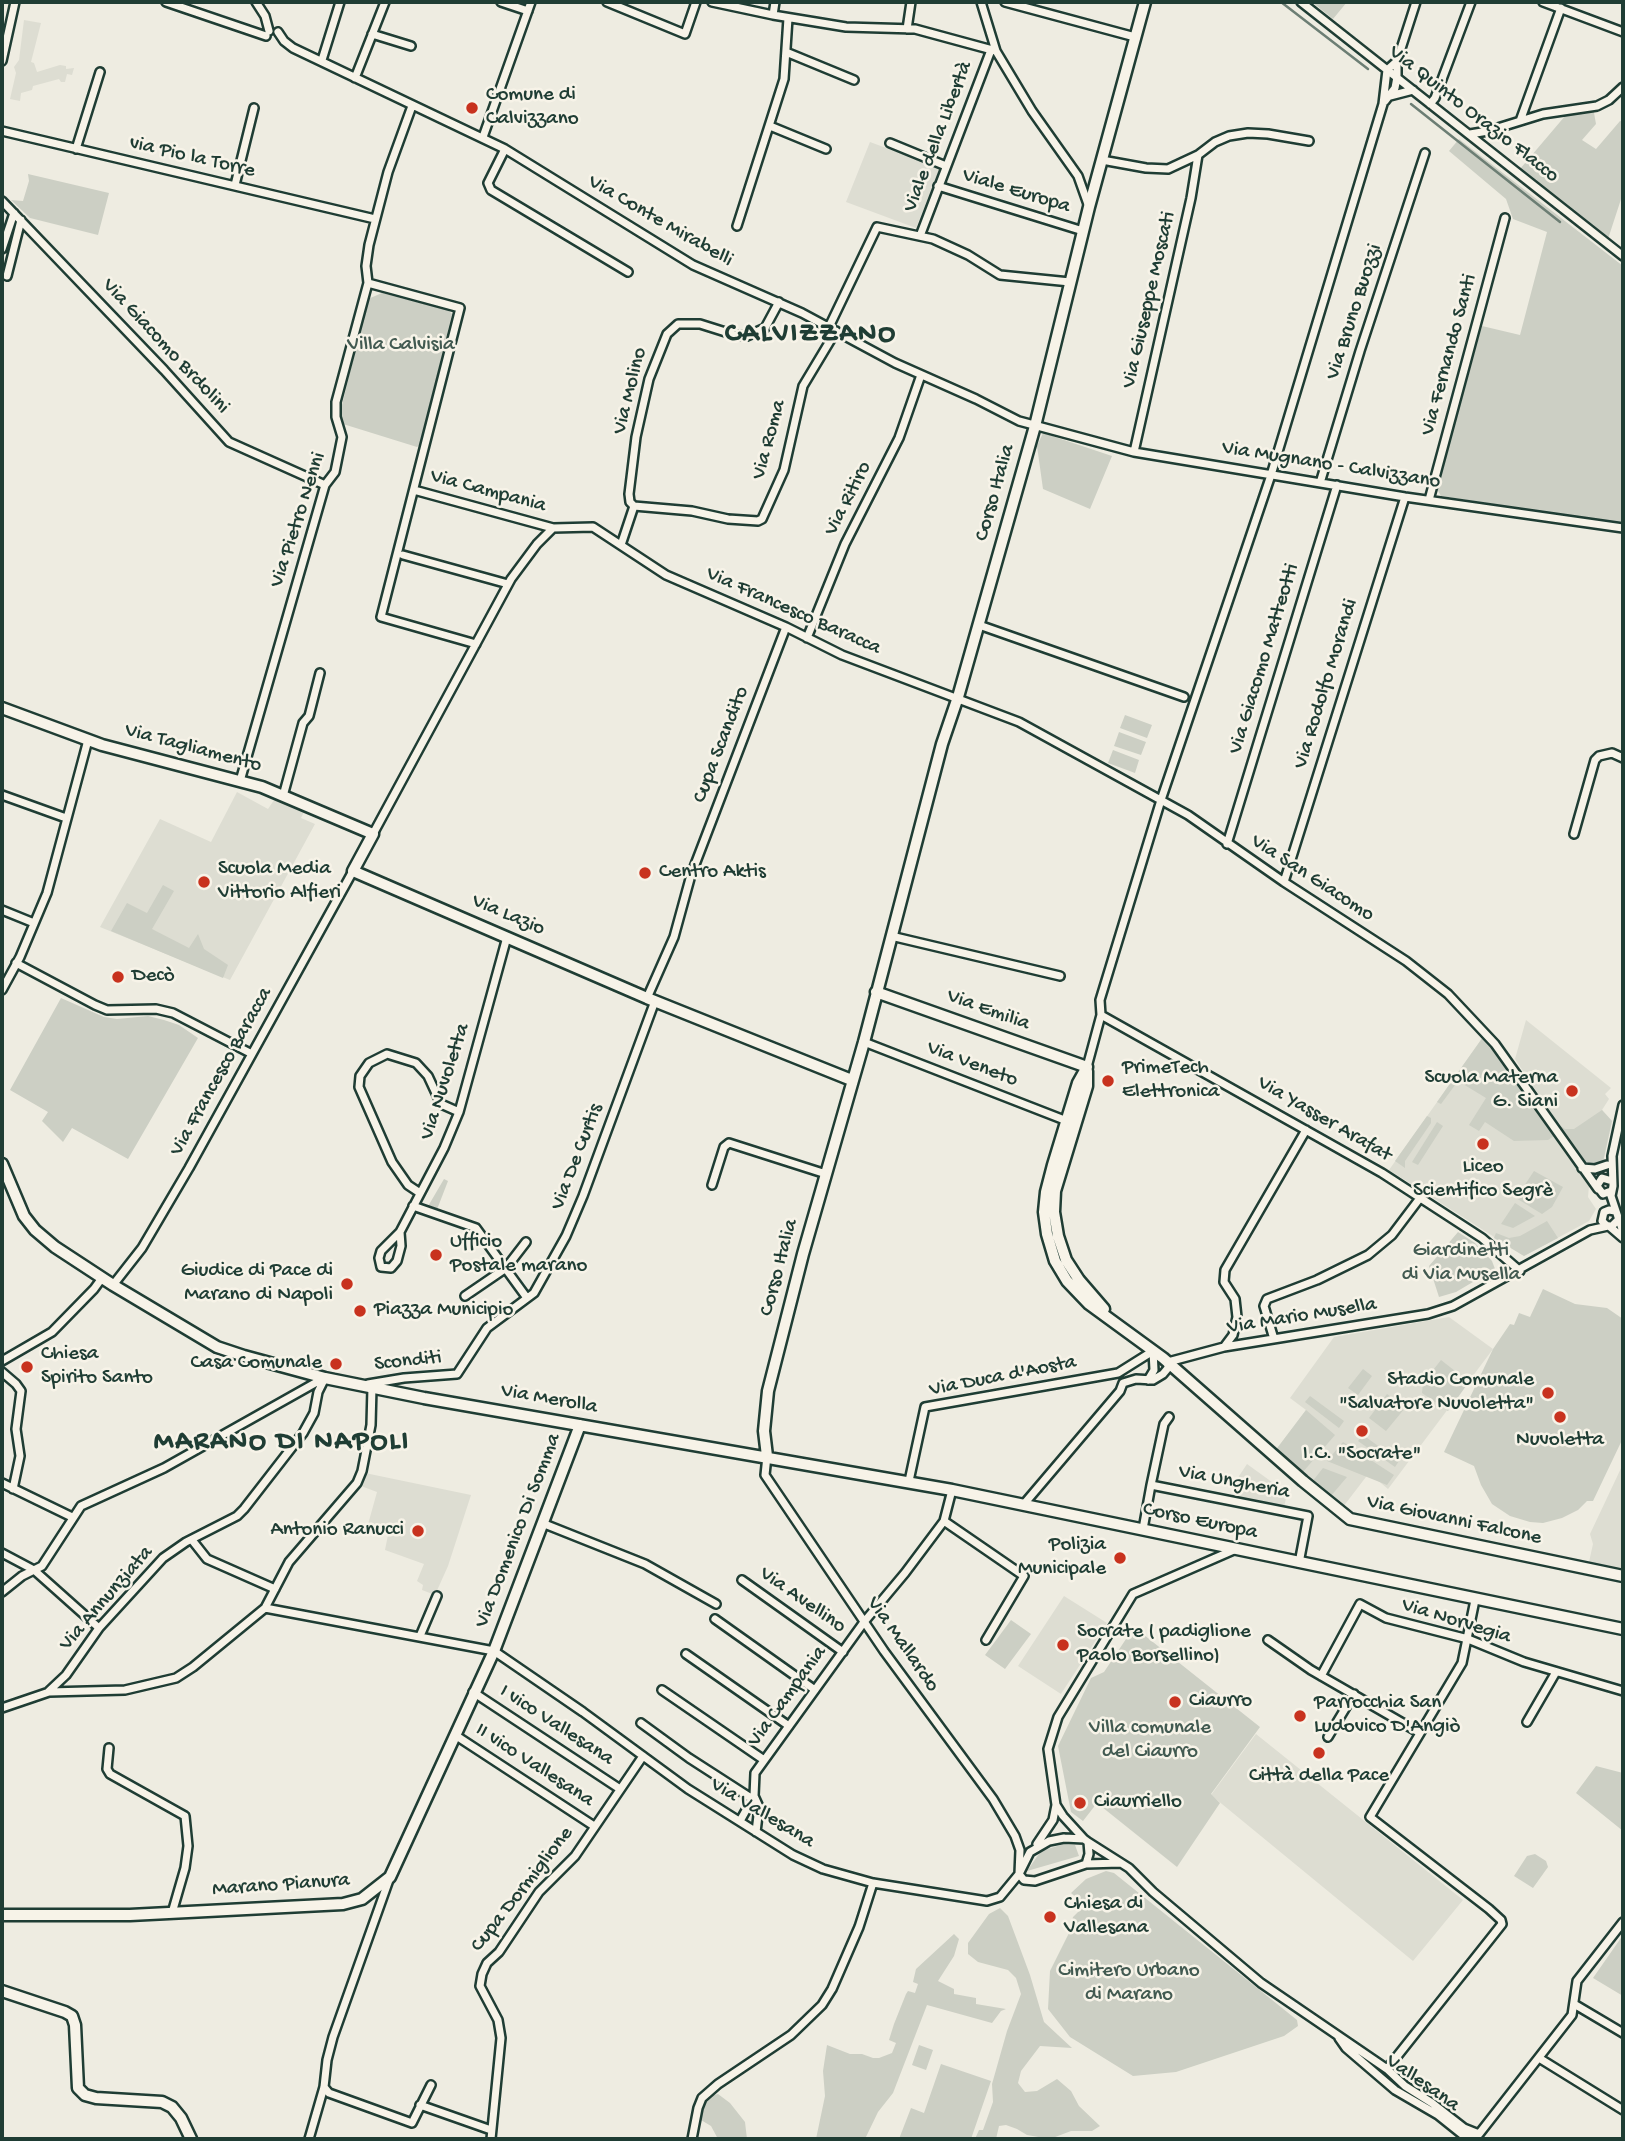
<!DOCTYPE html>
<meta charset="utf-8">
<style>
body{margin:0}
#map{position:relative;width:1625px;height:2141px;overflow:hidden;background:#eeece1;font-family:"Gochi Hand",sans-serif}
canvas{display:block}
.frame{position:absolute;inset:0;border:4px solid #1f3d34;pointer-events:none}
</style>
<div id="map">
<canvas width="1625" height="2141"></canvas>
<div class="frame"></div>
</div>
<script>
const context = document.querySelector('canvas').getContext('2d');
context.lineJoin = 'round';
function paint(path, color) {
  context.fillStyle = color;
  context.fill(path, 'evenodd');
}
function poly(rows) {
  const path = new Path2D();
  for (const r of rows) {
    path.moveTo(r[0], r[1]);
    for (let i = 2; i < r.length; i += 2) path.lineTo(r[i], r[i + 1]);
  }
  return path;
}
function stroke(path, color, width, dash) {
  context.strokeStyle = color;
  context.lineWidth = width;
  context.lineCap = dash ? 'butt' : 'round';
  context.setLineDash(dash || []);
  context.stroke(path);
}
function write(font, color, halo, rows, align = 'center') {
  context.font = font + ' "Gochi Hand",sans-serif';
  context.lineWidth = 5;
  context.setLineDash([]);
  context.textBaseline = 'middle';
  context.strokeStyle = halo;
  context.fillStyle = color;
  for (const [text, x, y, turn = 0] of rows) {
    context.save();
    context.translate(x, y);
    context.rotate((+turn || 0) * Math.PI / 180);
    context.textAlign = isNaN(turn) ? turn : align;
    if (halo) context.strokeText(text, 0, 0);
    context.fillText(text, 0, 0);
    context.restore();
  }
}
paint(poly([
 [24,20,41,23,31,62,34,63,37,72,60,65,66,66,66,69,74,68,72,75,67,74,65,82,61,82,59,79,33,86,32,90,21,93,20,101,10,99,16,73,14,67,19,60],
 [870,142,940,168,916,228,846,202],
 [237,792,268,809,274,800,305,810,301,818,315,824,230,980,100,927,160,819,211,842],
 [1526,1020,1611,1088,1605,1094,1609,1099,1602,1110,1612,1121,1603,1162,1585,1165,1515,1059],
 [1483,1037,1589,1186,1588,1197,1596,1209,1589,1221,1524,1256,1389,1170],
 [1449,1317,1493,1349,1388,1489,1369,1473,1343,1507,1275,1451,1306,1410,1290,1398,1334,1337],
 [1247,1464,1287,1493,1284,1508,1231,1503,1235,1482],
 [1623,1464,1623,1568,1589,1562,1593,1544,1590,1534],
 [365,1473,471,1495,448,1566,435,1595,422,1590,423,1585,417,1581,424,1564,385,1550,388,1535,367,1528,377,1492,361,1486],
 [1064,1596,1107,1623,1061,1694,1018,1666],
 [1256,1734,1463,1900,1413,1961,1211,1795]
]), '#ddddd2');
paint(poly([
 [1312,2,1347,2,1333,19],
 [1593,107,1596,124,1582,140,1596,149,1620,121,1623,122,1623,193,1608,239,1520,169,1571,109],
 [1459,139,1623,266,1623,524,1441,496,1437,489,1482,326,1520,335,1547,232,1513,219,1506,199,1449,151],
 [28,174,109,193,98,235,30,218,11,200,23,201,29,181],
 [382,293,448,310,452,314,420,445,417,447,343,424,339,417,368,299],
 [1043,433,1112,456,1090,509,1043,489,1037,446],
 [1125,715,1152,725,1147,738,1120,728],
 [1119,732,1146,742,1141,755,1114,746],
 [1113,750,1139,760,1135,773,1108,763],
 [163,885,174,891,152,929,189,948,198,934,204,949,228,965,223,978,111,931,127,903,147,913],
 [61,998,104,1017,117,1019,148,1016,164,1020,179,1025,198,1038,128,1159,72,1128,63,1142,42,1121,48,1112,10,1090],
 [1483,1037,1535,1108,1554,1136,1548,1140,1514,1141,1485,1122,1479,1131,1469,1125,1486,1098,1458,1081,1441,1104,1437,1102],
 [1602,1110,1612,1121,1603,1162,1585,1165,1558,1124,1565,1129,1574,1129],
 [1427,1116,1431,1118,1431,1123,1405,1161,1405,1168,1395,1161],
 [1437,1122,1443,1126,1418,1165,1412,1162],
 [1534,1171,1563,1187,1552,1207,1542,1214,1516,1198],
 [444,1179,448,1181,436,1212,427,1208],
 [1515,1203,1535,1216,1513,1228,1501,1224],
 [1547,1221,1558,1238,1524,1256,1494,1238,1496,1233,1509,1238,1520,1236],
 [1458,1232,1475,1243,1492,1261,1495,1269,1456,1292,1439,1297,1429,1266],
 [1543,1289,1575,1304,1607,1308,1623,1319,1623,1438,1593,1501,1587,1501,1578,1510,1562,1518,1543,1523,1530,1522,1510,1516,1492,1504,1481,1485,1474,1466,1444,1452,1493,1349,1510,1324,1514,1325,1519,1313,1530,1317],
 [1441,1360,1469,1382,1448,1411,1422,1393,1423,1383],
 [1363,1369,1372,1376,1358,1395,1348,1388],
 [1387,1394,1405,1408,1386,1431,1369,1418],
 [1310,1396,1344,1421,1339,1428,1305,1402],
 [1306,1410,1335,1435,1302,1473,1275,1451],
 [1363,1435,1399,1461,1395,1467,1358,1441],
 [1343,1442,1394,1475,1387,1485,1327,1461],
 [1323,1468,1347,1477,1330,1497,1312,1482],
 [1011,1620,1031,1634,1005,1669,985,1655],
 [1134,1627,1260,1727,1211,1794,1220,1803,1177,1867,1097,1803,1083,1821,1071,1812,1058,1746,1091,1678,1104,1672],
 [1596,1766,1623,1773,1623,1831,1576,1793],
 [1064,1844,1075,1845,1079,1856,1027,1871,1041,1851],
 [1535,1854,1546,1861,1548,1867,1533,1888,1514,1876,1527,1856],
 [1106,1871,1114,1873,1297,2020,1298,2026,1284,2036,1176,2072,1133,2076,1070,2037,1048,2009,1050,1971,1069,1933,1073,1917,1085,1905,1071,1893,1086,1879],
 [1000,1908,1008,1916,1030,1975,1044,2022,1072,2048,1040,2046,1021,2071,1018,2083,1025,2092,1037,2091,1057,2079,1071,2091,1079,2106,1100,2126,1092,2131,1071,2131,1050,2139,1027,2135,1017,2129,1006,2125,999,2126,996,2139,975,2139,979,2130,983,2130,993,2102,992,2084,1007,2031,1021,1994,1016,1978,1008,1970,978,1962,968,1954,968,1943,989,1914],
 [954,1934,959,1939,954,1956,938,1981,954,1989,954,1994,976,1998,976,2004,1006,2009,1001,2011,992,2023,927,2005,893,2093,878,2112,865,2139,816,2139,825,2096,823,2071,827,2045,850,2054,862,2054,873,2058,879,2058,892,2053,896,2043,889,2040,894,2024,906,1994,908,1991,915,1993,918,1984,913,1982,916,1969],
 [1623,1935,1623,1996,1593,1978],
 [919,2045,933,2050,926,2070,912,2065],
 [941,2064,991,2081,971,2139,899,2139,911,2108,924,2113],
 [718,2094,730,2103,745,2122,747,2139,718,2139,711,2126,701,2120,704,2105,708,2097]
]), '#cccfc4');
stroke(poly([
 [1281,2,1368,69],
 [1411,104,1560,222]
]), '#6c7e74', 2.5);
const street = poly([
 [166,2,266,36],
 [256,2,265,16,269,31],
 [501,2,528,11],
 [607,2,685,34,696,2],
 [712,2,773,15,846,27,915,29,996,51],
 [981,2,996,51,1032,111,1078,176,1089,207],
 [1005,2,1135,37],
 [1301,2,1623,256],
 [1543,2,1623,32],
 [773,15,775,2],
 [907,29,911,2],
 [278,32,284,41,293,48,505,149,693,265,802,313,895,363,976,399,1019,421,1134,452,1405,497,1623,528],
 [372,34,411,46],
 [786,52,854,80],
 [322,60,340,2],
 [2,61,15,2],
 [355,78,385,2],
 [1390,96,1413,90],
 [1385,101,1395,88,1397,77,1397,61,1416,2],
 [1430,104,1435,98,1471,2],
 [1520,121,1561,8],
 [770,126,826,149],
 [2,131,375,219],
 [1470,134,1488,131,1543,114,1597,106,1609,100,1623,87],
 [483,137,531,2],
 [890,143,946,166],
 [76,149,100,72],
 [505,149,488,183,491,190,628,272],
 [1102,160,1146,168,1168,169,1198,155,1215,142,1229,136,1248,133,1268,134,1309,141],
 [235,185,254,108],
 [938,186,1083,231],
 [2,201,164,370,229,442,325,485],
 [737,226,784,79,788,18],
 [920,236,991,50],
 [2,249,14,213],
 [7,276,21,220],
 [368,283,460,308,381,617,476,644],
 [829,327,877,227,933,239,968,255,1000,275,1070,282],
 [1134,452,1191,198,1198,155],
 [1320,483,1360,351,1425,153],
 [414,490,553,528],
 [1429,500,1505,218],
 [634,506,692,511,728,519,758,521,762,519,784,470,803,386,836,331],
 [634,506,630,502,629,494,636,437,649,379,667,334,678,324,700,324,735,335,747,336,765,328,779,302],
 [621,545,634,506],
 [403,555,508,584],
 [979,625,1184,697],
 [807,638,845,544,899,438,921,375],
 [240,781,325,485,335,472,342,437,336,417,336,402,368,283,366,266,369,245,388,172,412,106],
 [2,795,66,818],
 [283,796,303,723,309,716,320,673],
 [373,834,511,579,537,544,553,528,593,527,666,575,786,627,842,655,1019,722,1188,815,1284,882,1406,961,1448,994,1495,1044,1598,1189],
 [1574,834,1595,760,1599,756,1612,753,1623,758],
 [1227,844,1337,485],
 [1284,882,1405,497],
 [2,910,34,923],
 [891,936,1060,976],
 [16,963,95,1005,107,1010,156,1009,173,1013,252,1054],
 [2,990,20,957,47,893,88,740],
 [647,998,674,937,691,875,786,627],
 [1101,1015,1382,1173,1482,1238,1520,1271],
 [864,1042,1067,1121],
 [1087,1067,1101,1015,1100,1000,1161,800,1271,475,1383,104,1387,70,1397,61],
 [1623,1105,1612,1156,1613,1186,1611,1196,1623,1232],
 [1582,1168,1595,1169,1607,1165],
 [712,1185,724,1147,729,1143,826,1174],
 [1611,1191,1603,1194,1597,1186,1602,1178,1612,1181],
 [420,1193,408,1185,392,1162,359,1087,360,1076,369,1063,387,1054,416,1063,428,1076,441,1104,459,1112],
 [413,1206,476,1228,527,1298],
 [1615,1211,1609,1210,1604,1212,1602,1221,1607,1226,1612,1226,1618,1220],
 [1609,1226,1623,1238],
 [400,1232,401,1246,397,1261,391,1268,381,1267,379,1258,381,1251,400,1232,444,1148,459,1112,507,937],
 [113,1285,142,1248,189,1168,353,871],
 [465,1296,506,1268,526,1242],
 [1274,1339,1264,1306,1267,1299,1317,1280,1368,1255,1392,1235,1420,1198],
 [1224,1347,1233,1335,1237,1317,1235,1299,1224,1282,1225,1270,1306,1130],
 [2,1361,52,1332,94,1289,102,1278],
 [2,1372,16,1384,21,1391,16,1429,20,1456,13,1489],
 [368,1384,404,1378,457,1374,487,1328,534,1293,566,1236,583,1196,655,1001],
 [909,1481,925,1407,1118,1373,1153,1351,1154,1370,1148,1380],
 [2,1483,72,1517],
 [1151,1485,1164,1424,1169,1417],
 [1024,1504,1120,1391,1123,1383,1136,1379,1153,1380,1163,1374,1168,1368,1168,1362,1224,1347,1428,1314,1453,1306,1590,1230,1608,1226],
 [944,1521,1024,1576,986,1640],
 [542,1523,645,1564,716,1604],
 [1143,1529,1151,1485,1308,1516,1299,1563],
 [192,1540,207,1559,275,1589],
 [2,1553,34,1570,99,1628],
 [742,1580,843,1652],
 [2,1592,22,1576,42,1566,81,1506,164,1468,324,1378],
 [265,1608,494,1651,583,1712,688,1789,793,1855,823,1869,873,1883,987,1901,1000,1897,1019,1874,1020,1850,1015,1836,993,1799,884,1651,765,1475,767,1456],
 [715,1619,815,1690],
 [420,1636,437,1596],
 [1268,1640,1311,1670,1420,1733],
 [686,1654,789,1726],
 [1321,1676,1360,1604,1386,1618,1468,1639,1524,1662,1623,1691],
 [662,1690,764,1760],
 [49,1691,66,1675,99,1628,163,1558,186,1542,237,1516,244,1509,303,1433,314,1413,318,1392,325,1378],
 [473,1692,620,1789],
 [2,1708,49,1692,125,1690,176,1678,193,1667,265,1608,289,1562,357,1483,362,1471,371,1425,372,1387],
 [1527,1722,1556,1672],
 [641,1723,689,1758,751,1798],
 [455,1735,594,1826],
 [1328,1737,1354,1694],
 [109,1748,107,1769,110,1774,185,1816,188,1846,185,1868,172,1913],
 [740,1821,754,1796],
 [756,1832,759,1807,754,1796,755,1773,864,1622,905,1573,944,1521,952,1490],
 [1064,1838,1084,1839,1088,1842,1089,1854,1086,1864,1035,1881,1024,1880,1019,1874,1030,1852,1049,1841,1064,1838],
 [1084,1839,1063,1816,1056,1805,1048,1749,1058,1717,1133,1594,1236,1549],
 [1088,1842,1129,1868,1153,1892,1261,1983,1387,2069,1405,2086,1432,2103,1464,2128,1479,2134],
 [1037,1844,1053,1820,1056,1805],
 [1086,1864,1120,1863],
 [1574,2004,1623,2033],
 [1339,2038,1346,2048,1395,2090,1438,2115,1463,2135,1475,2135],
 [1539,2058,1623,2110],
 [1387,2069,1502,1924,1501,1920,1489,1909,1370,1817,1462,1663,1475,1600],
 [324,2087,329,2093,412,2123,431,2085],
 [420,2105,491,2130],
 [1479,2134,1572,2015,1577,1981,1623,1922],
 [309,2139,324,2087,327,2060,333,2037,390,1877],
 [491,2139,501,2038,498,2020,480,1986,482,1974,487,1963,499,1952,539,1892,575,1856,643,1756],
 [692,2139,698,2108,702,2098,718,2084,791,2035,822,2005,832,1989,859,1927,873,1883]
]);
const secondary = poly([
 [2,708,102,745,262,787,373,834,353,871,647,998,849,1079],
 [876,992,1087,1067],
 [1087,1067,1078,1083,1053,1165,1046,1192,1044,1212,1047,1234,1055,1261,1067,1281,1089,1304,1163,1358,1303,1481,1350,1519,1623,1576],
 [1087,1071,1087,1086,1055,1191,1054,1212,1058,1236,1066,1260,1079,1280,1104,1309],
 [2,1164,24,1216,35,1230,55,1247,113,1285,217,1347,244,1356,325,1378,424,1398,952,1490,1623,1629],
 [767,1456,764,1431,768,1391,803,1254,864,1042,942,744,958,697,1035,426,1089,207,1145,2],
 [2,1915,130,1915,343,1904,362,1899,390,1877,494,1651,580,1425],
 [2,1991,65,2012,72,2016,75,2025,78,2088,85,2095,96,2098,162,2102,172,2107,181,2118,191,2139]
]);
stroke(street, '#1f3d34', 12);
stroke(secondary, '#1f3d34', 15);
stroke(street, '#f7f3e8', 7);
stroke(secondary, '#f7f3e8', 10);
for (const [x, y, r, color] of [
 [472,108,7,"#c8321e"],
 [645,873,7,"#c8321e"],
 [204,882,7,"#c8321e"],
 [118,977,7,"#c8321e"],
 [1108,1081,7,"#c8321e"],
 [1572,1091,7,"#c8321e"],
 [1483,1144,7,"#c8321e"],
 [436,1255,7,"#c8321e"],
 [347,1284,7,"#c8321e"],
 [360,1311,7,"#c8321e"],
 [336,1364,7,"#c8321e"],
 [27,1367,7,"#c8321e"],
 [1548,1393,7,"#c8321e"],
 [1560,1417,7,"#c8321e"],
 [1362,1431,7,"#c8321e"],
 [418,1531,7,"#c8321e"],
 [1120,1558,7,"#c8321e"],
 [1063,1645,7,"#c8321e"],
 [1175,1702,7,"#c8321e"],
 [1300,1716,7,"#c8321e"],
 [1319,1753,7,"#c8321e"],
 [1080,1803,7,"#c8321e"],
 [1050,1917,7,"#c8321e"]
]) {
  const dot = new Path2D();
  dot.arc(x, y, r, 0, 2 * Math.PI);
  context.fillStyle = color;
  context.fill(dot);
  stroke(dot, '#f7f3e8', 2.5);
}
write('21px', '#1f3d34', '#f7f3e8', [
 ["Comune di",486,96],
 ["Calvizzano",486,120],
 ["Scuola Media",218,870],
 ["Vittorio Alfieri",218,894],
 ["Centro Aktis",659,873],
 ["Decò",132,977],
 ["PrimeTech",1122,1069],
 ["Elettronica",1122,1093],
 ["Scuola Materna",1558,1079,"right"],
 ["G. Siani",1558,1103,"right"],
 ["Liceo",1483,1168,"center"],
 ["Scientifico Segrè",1483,1192,"center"],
 ["Ufficio",450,1243],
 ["Postale marano",450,1267],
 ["Giudice di Pace di",333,1272,"right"],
 ["Marano di Napoli",333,1296,"right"],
 ["Piazza Municipio",374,1311],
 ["Chiesa",41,1355],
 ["Spirito Santo",41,1379],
 ["Casa Comunale",322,1364,"right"],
 ["Stadio Comunale",1534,1381,"right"],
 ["\"Salvatore Nuvoletta\"",1534,1405,"right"],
 ["Nuvoletta",1560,1441,"center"],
 ["I.C. \"Socrate\"",1362,1455,"center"],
 ["Antonio Ranucci",404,1531,"right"],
 ["Polizia",1106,1546,"right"],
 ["Municipale",1106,1570,"right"],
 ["Socrate ( padiglione",1077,1633],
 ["Paolo Borsellino)",1077,1657],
 ["Ciaurro",1189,1702],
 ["Parrocchia San",1314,1704],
 ["Ludovico D'Angiò",1314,1728],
 ["Città della Pace",1319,1777,"center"],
 ["Ciaurriello",1094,1803],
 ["Chiesa di",1064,1905],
 ["Vallesana",1064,1929]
], 'left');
write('21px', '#1f3d34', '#f7f3e8', [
 ["Via Quinto Orazio Flacco",1473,115,38],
 ["Viale della Libertà",939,137,-69],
 ["via Pio la Torre",192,158,13],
 ["Viale Europa",1016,192,17],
 ["Via Conte Mirabelli",660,222,30],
 ["Via Giuseppe Moscati",1150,300,-77],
 ["Via Bruno Buozzi",1355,312,-72],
 ["Via Giacomo Brdolini",165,347,47],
 ["Via Fernando Santi",1450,355,-75],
 ["Via Molino",631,391,-76],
 ["Via Roma",770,440,-75],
 ["Via Mugnano - Calvizzano",1331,466,9],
 ["Via Campania",488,492,15],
 ["Corso Italia",996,493,-74],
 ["Via Ritiro",849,499,-63],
 ["Via Pietro Nenni",299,520,-72],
 ["Via Francesco Baracca",793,612,24],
 ["Via Giacomo Matteotti",1265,659,-73],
 ["Via Rodolfo Morandi",1327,684,-73],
 ["Cupa Scandito",722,745,-69],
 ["Via Tagliamento",193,749,15],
 ["Via San Giacomo",1312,879,33],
 ["Via Lazio",508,916,23],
 ["Via Emilia",988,1011,20],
 ["Via Veneto",972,1065,21],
 ["Via Francesco Baracca",222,1072,-61],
 ["Via Nuvoletta",446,1082,-72],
 ["Via Yasser Arafat",1324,1120,30],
 ["Via De Curtis",578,1157,-69],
 ["Corso Italia",780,1268,-75],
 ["Via Mario Musella",1302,1317,-9],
 ["Sconditi",408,1362,-6],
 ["Via Duca d'Aosta",1003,1377,-11],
 ["Via Merolla",549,1400,10],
 ["Via Ungheria",1234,1483,11],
 ["Via Giovanni Falcone",1454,1521,12],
 ["Corso Europa",1200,1522,12],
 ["Via Domenico Di Somma",519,1531,-69],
 ["Via Annunziata",107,1599,-49],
 ["Via Avellino",802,1601,35],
 ["Via Norvegia",1456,1622,17],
 ["Via Mallardo",902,1645,55],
 ["Via Campania",788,1697,-54],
 ["I vico Vallesana",556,1726,33],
 ["II vico Vallesana",534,1766,33],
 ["Via Vallesana",762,1814,31],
 ["Marano Pianura",281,1886,-4],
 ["Cupa Dormiglione",523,1890,-52],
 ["Vallesana",1422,2084,35]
]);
write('21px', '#425a51', '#f7f3e8', [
 ["Villa Calvisia",401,346],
 ["Giardinetti",1461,1252],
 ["di Via Musella",1461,1276],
 ["Villa comunale",1150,1729],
 ["del Ciaurro",1150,1753],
 ["Cimitero Urbano",1129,1972],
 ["di Marano",1129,1996]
]);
context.letterSpacing = '2px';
write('bold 28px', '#1f3d34', '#f7f3e8', [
 ["CALVIZZANO",811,336],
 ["MARANO DI NAPOLI",282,1444]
]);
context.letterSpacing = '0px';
</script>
